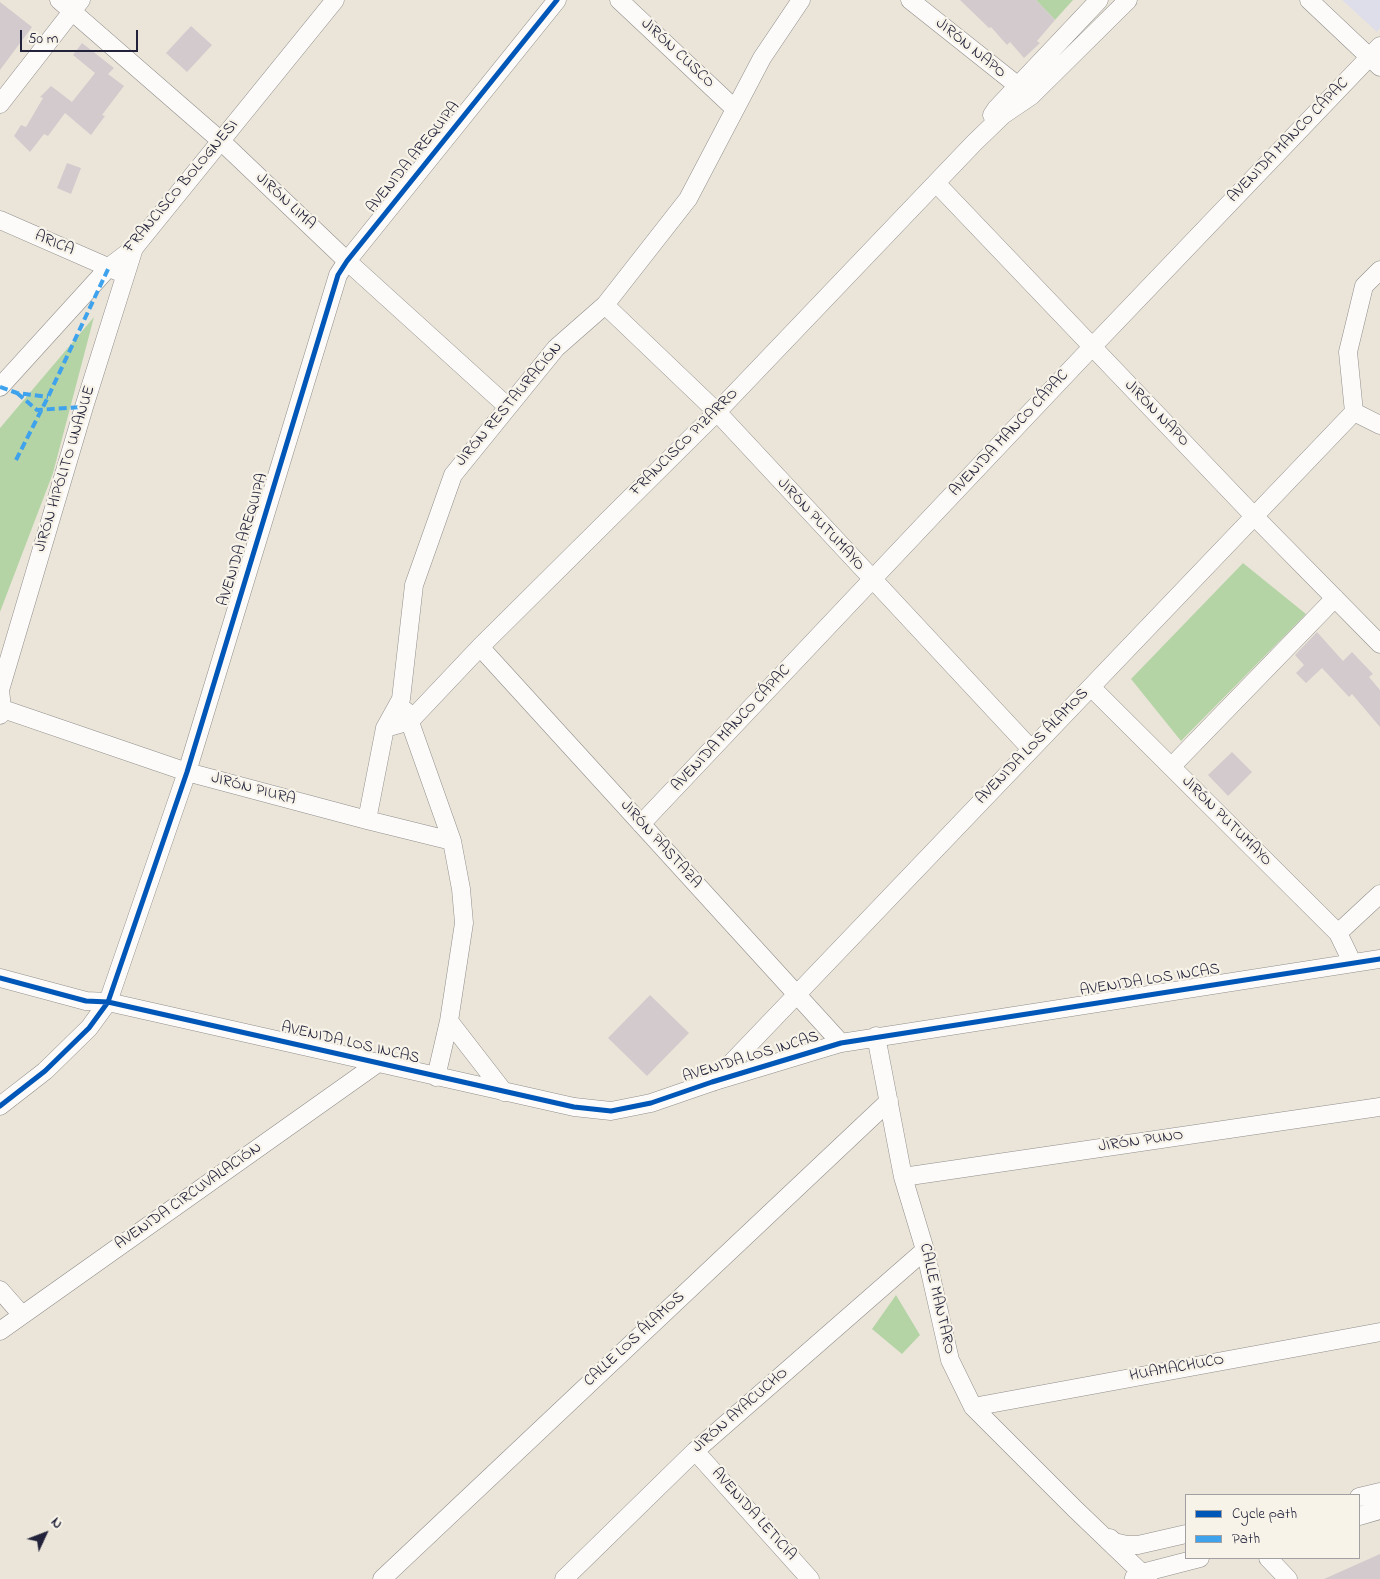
<!DOCTYPE html>
<meta charset="utf-8">
<style>
body{margin:0}
#map{position:relative;width:1380px;height:1579px;overflow:hidden;background:#ebe5d9;font-family:"Indie Flower",sans-serif}
canvas{display:block}
.legend{position:absolute;left:1185px;top:1494px;width:175px;height:65px;box-sizing:border-box;background:#f7f3e8;border:1px solid #a29fa3;margin:0;padding:6px 9px;list-style:none;font-size:15px;color:#22223b}
.legend li{display:flex;align-items:center;gap:10px;height:25px}
.legend b{width:25px;border:1px solid #a29fa3}
.north{position:absolute;left:20px;top:1509px;width:50px;height:50px;-webkit-text-stroke:4px #f7f3e8;paint-order:stroke;rotate:47deg;font-size:14px;font-weight:700;line-height:20px;text-align:center;color:#22223b}
.north::after{content:'';display:block;margin:auto;width:18px;height:22px;background:#22223b;clip-path:polygon(50% 0,100% 100%,50% 72%,0 100%)}
.scale{position:absolute;left:20px;top:30px;width:118px;height:22px;box-sizing:border-box;border:2px solid #22223b;border-top:0;padding-left:6px;font-size:15px;line-height:18px;white-space:nowrap;color:#22223b;-webkit-text-stroke:4px #f7f3e8;paint-order:stroke}
</style>
<div id="map">
<canvas width="1380" height="1579"></canvas>
<ul class="legend">
<li><b style="height:6px;background:#0057b8"></b>Cycle path</li>
<li><b style="height:6px;background:#3ea2ec"></b>Path</li>
</ul>
<div class="north">N</div>
<div class="scale">50 m</div>
</div>
<script>
const context = document.querySelector('canvas').getContext('2d');
context.lineJoin = 'round';
function paint(path, color) {
  context.fillStyle = color;
  context.fill(path, 'evenodd');
}
function poly(rows) {
  const path = new Path2D();
  for (const r of rows) {
    path.moveTo(r[0], r[1]);
    for (let i = 2; i < r.length; i += 2) path.lineTo(r[i], r[i + 1]);
  }
  return path;
}
function stroke(path, color, width, dash) {
  context.strokeStyle = color;
  context.lineWidth = width;
  context.lineCap = dash ? 'butt' : 'round';
  context.setLineDash(dash || []);
  context.stroke(path);
}
function write(font, color, halo, rows, align = 'center') {
  context.font = font + ' "Indie Flower",sans-serif';
  context.lineWidth = 4.5;
  context.setLineDash([]);
  context.textBaseline = 'middle';
  context.strokeStyle = halo;
  context.fillStyle = color;
  for (const [text, x, y, turn = 0] of rows) {
    context.save();
    context.translate(x, y);
    context.rotate((+turn || 0) * Math.PI / 180);
    context.textAlign = isNaN(turn) ? turn : align;
    if (halo) context.strokeText(text, 0, 0);
    context.fillText(text, 0, 0);
    context.restore();
  }
}
paint(poly([
 [1342,0,1380,0,1380,28,1377,32]
]), '#dedeeb');
paint(poly([
 [1036,0,1073,0,1055,20],
 [94,317,53,473,0,612,0,428],
 [1243,563,1306,614,1181,741,1131,679],
 [896,1295,920,1335,902,1354,872,1329]
]), '#b5d4a6');
paint(poly([
 [960,0,1036,0,1055,20,1037,41,1040,43,1024,58,1010,42,1007,45,991,27,989,28],
 [0,2,32,27,0,70],
 [191,26,212,45,187,72,166,53],
 [82,43,114,68,108,74,124,86,102,115,105,116,91,135,65,113,48,136,44,134,30,152,14,136,21,125,26,127,43,98,40,97,51,86,72,102,95,73,73,55],
 [67,163,81,168,71,194,57,188],
 [1317,632,1343,661,1352,652,1373,674,1369,677,1380,690,1380,727,1352,694,1349,697,1322,668,1306,683,1296,673,1304,665,1295,655],
 [1232,752,1252,772,1228,796,1208,775],
 [650,995,689,1033,647,1076,608,1038],
 [1380,1554,1380,1579,1324,1579]
]), '#d2cacd');
const minor = poly([
 [59,0,221,141,347,261,508,407],
 [619,0,735,109],
 [910,0,1027,93],
 [1309,0,1380,67],
 [0,104,81,0],
 [992,115,996,109,1099,0],
 [936,183,1254,516,1380,644],
 [0,220,119,272],
 [605,305,717,412,1031,749],
 [0,387,109,267,134,248,335,0],
 [1354,412,1348,352,1364,286,1380,270],
 [1354,412,1380,425],
 [480,647,841,1043],
 [1091,687,1338,933,1352,962],
 [0,708,187,772,367,820,452,841],
 [406,711,452,841,461,889,464,923,449,1021,436,1077],
 [0,715,2,708,0,690,84,407,134,248],
 [385,728,410,721,480,647,717,412,974,143,1003,115,1031,96,1128,0],
 [1171,767,1335,598],
 [367,820,385,728,401,699,414,585,453,475,556,348,605,305,688,199,762,58,801,0],
 [641,824,1092,347,1380,46],
 [1338,933,1380,894],
 [0,978,86,1001,108,1002,574,1107,611,1111,651,1103,712,1082,841,1043,1380,959],
 [449,1021,504,1092],
 [876,1036,903,1177,925,1250,950,1360,973,1407,1075,1509,1148,1579],
 [713,1082,1354,412],
 [0,1106,45,1071,89,1028,108,1002,187,772,338,275,347,261,557,0],
 [903,1177,1380,1107],
 [0,1290,22,1315],
 [0,1331,378,1063],
 [973,1407,1380,1332],
 [695,1451,810,1579],
 [1359,1497,1380,1492],
 [1359,1516,1380,1510],
 [1110,1538,1114,1542,1127,1545,1138,1545,1186,1534],
 [1268,1558,1288,1579],
 [1134,1578,1142,1573,1200,1558],
 [382,1579,889,1101],
 [564,1579,695,1451,925,1250]
]);
stroke(minor, '#908e8b', 19);
stroke(minor, '#fcfbf9', 18);
stroke(poly([
 [0,387,17,393,48,397],
 [17,393,37,410,84,407],
 [16,460,48,397,109,267]
]), '#3ea2ec', 4, [8, 4]);
stroke(poly([
 [0,978,86,1001,108,1002,574,1107,611,1111,651,1103,712,1082,841,1043,1380,959],
 [0,1106,45,1071,89,1028,108,1002,187,772,338,275,347,261,557,0]
]), '#0057b8', 5);
write('16px', '#22223b', '#f7f3e8', [
 ["JIRÓN NAPO",970,49,39],
 ["JIRÓN CUSCO",677,54,43],
 ["AVENIDA MANCO CÁPAC",1289,141,-46],
 ["AVENIDA AREQUIPA",414,158,-51],
 ["FRANCISCO BOLOGNESI",182,187,-50],
 ["JIRÓN LIMA",285,202,43],
 ["ARICA",54,244,23],
 ["JIRÓN RESTAURACIÓN",510,405,-50],
 ["JIRÓN NAPO",1156,414,46],
 ["AVENIDA MANCO CÁPAC",1010,434,-47],
 ["FRANCISCO PIZARRO",685,443,-45],
 ["JIRÓN HIPÓLITO UNANUE",66,469,-73],
 ["JIRÓN PUTUMAYO",820,525,47],
 ["AVENIDA AREQUIPA",244,540,-73],
 ["AVENIDA MANCO CÁPAC",732,729,-47],
 ["AVENIDA LOS ÁLAMOS",1033,747,-46],
 ["JIRÓN PIURA",253,790,15],
 ["JIRÓN PUTUMAYO",1226,822,45],
 ["JIRÓN PASTAZA",660,845,48],
 ["AVENIDA LOS INCAS",1150,981,-9],
 ["AVENIDA LOS INCAS",350,1044,13],
 ["AVENIDA LOS INCAS",751,1058,-17],
 ["JIRÓN PUNO",1141,1142,-8],
 ["AVENIDA CIRCUVALACIÓN",189,1197,-35],
 ["CALLE MANTARO",936,1299,77],
 ["CALLE LOS ÁLAMOS",635,1340,-43],
 ["HUAMACHUCO",1177,1369,-10],
 ["JIRÓN AYACUCHO",741,1411,-41],
 ["AVENIDA LETICIA",753,1515,48]
]);
</script>
